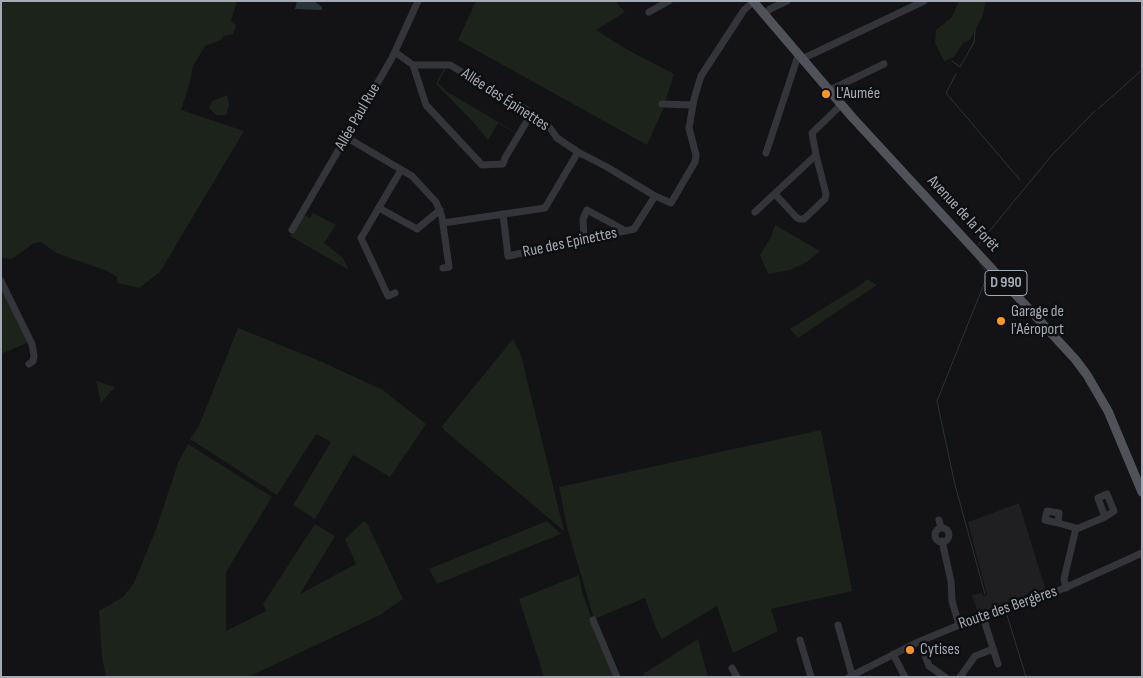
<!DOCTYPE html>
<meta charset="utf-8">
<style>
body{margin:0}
#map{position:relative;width:1143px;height:678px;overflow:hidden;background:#131315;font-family:"Sofia Sans Condensed",sans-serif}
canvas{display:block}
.frame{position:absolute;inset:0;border:2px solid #a3abb6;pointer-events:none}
</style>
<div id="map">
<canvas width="1143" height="678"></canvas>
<div class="frame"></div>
</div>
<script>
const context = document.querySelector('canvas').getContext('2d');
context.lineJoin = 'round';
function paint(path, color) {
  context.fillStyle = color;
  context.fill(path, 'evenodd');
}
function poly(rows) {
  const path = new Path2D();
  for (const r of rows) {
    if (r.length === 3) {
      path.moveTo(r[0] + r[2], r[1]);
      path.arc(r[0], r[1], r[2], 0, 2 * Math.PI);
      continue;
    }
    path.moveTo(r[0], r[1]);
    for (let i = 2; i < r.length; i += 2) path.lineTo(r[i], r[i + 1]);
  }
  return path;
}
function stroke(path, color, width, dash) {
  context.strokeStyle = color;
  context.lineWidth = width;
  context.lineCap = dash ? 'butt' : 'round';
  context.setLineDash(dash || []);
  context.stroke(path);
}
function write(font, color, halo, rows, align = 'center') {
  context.font = font + ' "Sofia Sans Condensed",sans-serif';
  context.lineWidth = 5;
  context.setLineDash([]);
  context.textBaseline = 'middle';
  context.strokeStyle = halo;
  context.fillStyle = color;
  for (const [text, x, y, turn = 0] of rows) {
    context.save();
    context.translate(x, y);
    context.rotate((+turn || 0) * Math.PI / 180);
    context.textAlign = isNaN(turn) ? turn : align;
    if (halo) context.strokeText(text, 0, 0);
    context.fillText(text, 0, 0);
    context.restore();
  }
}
paint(poly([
 [1019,503,1046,591,978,614,972,595,982,593,983,596,987,595,968,522]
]), '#1f1f22');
paint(poly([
 [1,1,237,1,231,21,236,26,233,34,224,36,221,40,205,46,193,66,190,82,181,110,244,131,160,272,139,288,117,283,117,277,107,271,56,253,41,242,34,243,12,259,1,258],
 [476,1,615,1,625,12,596,30,626,49,674,74,663,109,647,145,458,40],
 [957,1,986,1,982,17,970,40,963,43,954,57,944,61,935,43,936,30,951,18,958,4],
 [444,68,446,68,438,83,446,91,517,133,517,134,498,123,488,140,474,123,436,84],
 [227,95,229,105,226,115,216,115,209,108,212,101],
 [313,213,336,225,324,243,342,257,349,270,290,236,303,214,310,218],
 [775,225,820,251,807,262,790,270,768,274,760,255,771,237],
 [867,279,877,285,798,338,790,329,862,284],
 [1,287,29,342,1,354],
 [238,328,320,361,383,390,426,424,390,477,353,455,315,519,293,505,331,442,316,434,277,495,190,439,198,428],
 [513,339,521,355,564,531,444,430,442,426],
 [96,381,115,387,101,403],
 [821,430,852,591,771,609,778,631,733,653,717,606,662,639,657,631,645,598,594,619,568,531,559,487],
 [188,444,272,497,226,572,226,631,266,611,263,604,315,524,335,536,300,594,356,564,345,539,364,521,368,525,403,599,380,615,248,677,106,677,102,657,99,611,123,597,134,583,156,529,178,463],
 [547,521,561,534,437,584,429,569],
 [579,575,583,595,614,677,544,677,519,599],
 [698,639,708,677,645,677,643,674]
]), '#1b231b');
paint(poly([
 [297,1,314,1,322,7,322,10,295,9]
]), '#283439');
stroke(poly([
 [952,61,960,67,974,42,975,30],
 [956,74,946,93,1020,180],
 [1098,109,1142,70],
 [978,245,1052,155,1095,111],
 [979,262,985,270,986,279,937,401,955,485,985,594],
 [1007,615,1026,677]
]), '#283439', 1);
stroke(poly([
 [649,12,669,1],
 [764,15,770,9,787,1],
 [395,52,413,65,450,65,527,110,530,116,550,128,557,138,578,152,607,167,655,196,671,203,695,162,696,155,689,128,694,99,701,76,744,10,753,2],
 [802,59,924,1],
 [413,65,426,105,482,165,503,164,505,158,530,116],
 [828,91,884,64],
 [662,104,693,105],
 [346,137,412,176,436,202,442,217,449,267,443,268],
 [766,153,797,59,800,57],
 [775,194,797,218,800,219,804,219,825,199,826,194,816,155],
 [379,208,417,229,440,210],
 [755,212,816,155,812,133,841,105],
 [503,214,508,256,634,229,655,196],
 [443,223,545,208,578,152],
 [292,230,392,58,418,1],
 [584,239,583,219,587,210,626,231],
 [1,281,32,344,34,356,33,361,29,364],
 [395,293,388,296,361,238,401,170],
 [939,520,941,528],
 [1058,523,1045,520,1047,511,1059,513,1058,523,1076,528],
 [942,535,7],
 [942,541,951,581,952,601,959,625],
 [1066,588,1064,579,1076,528,1079,528,1105,517,1098,498,1107,494,1114,511,1105,517],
 [983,617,998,664],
 [593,620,617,677],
 [838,625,852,675],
 [800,640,811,677],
 [920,642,929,666,945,677],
 [893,654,905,677],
 [732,668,737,677],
 [849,677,916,643,959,625,1027,603,1067,587,1142,553],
 [960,677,975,656,993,649]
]), '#33353a', 7);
stroke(poly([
 [753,1,852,117,1075,359,1087,375,1108,411,1142,492]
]), '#4f5359', 9);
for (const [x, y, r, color] of [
 [826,94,5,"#ff9620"],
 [1001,321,5,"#ff9620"],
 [910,650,5,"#ff9620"]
]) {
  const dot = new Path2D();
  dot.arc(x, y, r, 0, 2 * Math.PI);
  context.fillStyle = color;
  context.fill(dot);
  stroke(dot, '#0e0e10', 2);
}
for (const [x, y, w] of [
 [1006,283,42]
]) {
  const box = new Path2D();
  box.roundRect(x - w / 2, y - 12.5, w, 25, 4);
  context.fillStyle = '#0e0e10';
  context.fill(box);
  stroke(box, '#a3abb6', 1);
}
write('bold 15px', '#a3abb6', null, [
 ["D 990",1006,283]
]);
write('16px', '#a3abb6', '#0e0e10', [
 ["L'Aumée",836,94],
 ["Garage de",1011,312],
 ["l'Aéroport",1011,330],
 ["Cytises",920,650]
], 'left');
write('16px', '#a3abb6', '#0e0e10', [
 ["Allée des Épinettes",505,100,33],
 ["Allée Paul Rue",358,117,-60],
 ["Avenue de la Forêt",963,214,47],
 ["Rue des Epinettes",570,243,-12],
 ["Route des Bergères",1008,608,-19]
]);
</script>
